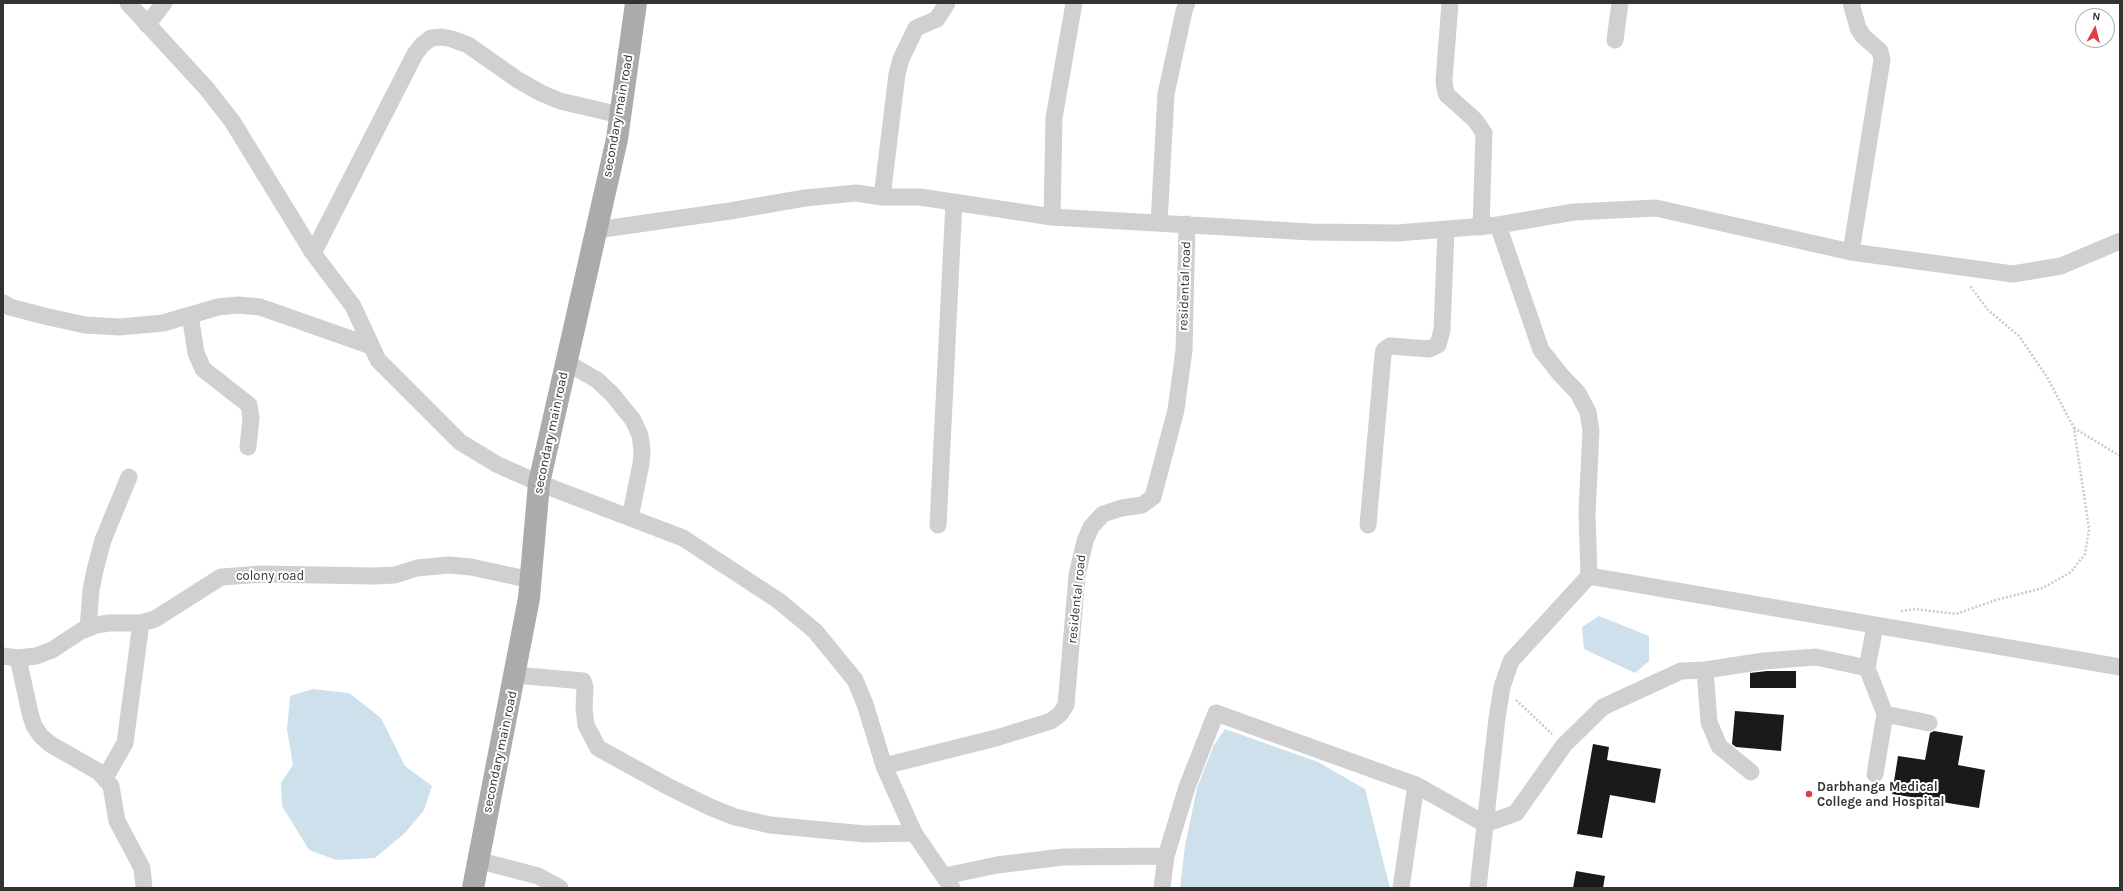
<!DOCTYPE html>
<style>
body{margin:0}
#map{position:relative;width:2123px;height:891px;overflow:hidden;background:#fff;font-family:Karla,sans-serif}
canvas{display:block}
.frame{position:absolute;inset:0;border:4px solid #333;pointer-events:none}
.north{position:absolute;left:2075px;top:8px;width:40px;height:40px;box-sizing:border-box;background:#fff;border:1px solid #adadad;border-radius:50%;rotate:7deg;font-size:11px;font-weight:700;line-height:16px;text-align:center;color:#333}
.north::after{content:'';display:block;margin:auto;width:14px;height:18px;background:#e13e44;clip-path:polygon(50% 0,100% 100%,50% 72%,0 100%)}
</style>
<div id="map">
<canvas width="2123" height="891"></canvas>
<div class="frame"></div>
<div class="north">N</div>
</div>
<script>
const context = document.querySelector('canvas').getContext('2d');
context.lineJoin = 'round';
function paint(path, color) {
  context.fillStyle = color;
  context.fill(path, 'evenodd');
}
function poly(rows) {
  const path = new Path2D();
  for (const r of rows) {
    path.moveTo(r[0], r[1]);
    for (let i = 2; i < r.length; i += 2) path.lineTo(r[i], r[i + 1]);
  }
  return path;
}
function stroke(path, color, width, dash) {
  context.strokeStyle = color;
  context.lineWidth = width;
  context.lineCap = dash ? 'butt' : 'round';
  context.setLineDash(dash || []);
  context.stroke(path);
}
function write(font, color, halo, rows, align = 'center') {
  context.font = font + ' Karla,sans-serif';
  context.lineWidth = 4;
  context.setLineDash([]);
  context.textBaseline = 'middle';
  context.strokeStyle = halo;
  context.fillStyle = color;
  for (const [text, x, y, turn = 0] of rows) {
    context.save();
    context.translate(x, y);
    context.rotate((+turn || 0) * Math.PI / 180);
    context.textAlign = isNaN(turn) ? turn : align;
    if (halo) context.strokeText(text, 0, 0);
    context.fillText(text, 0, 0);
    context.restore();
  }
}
paint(poly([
 [1599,616,1649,636,1649,661,1635,673,1584,649,1582,627],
 [313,689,349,693,381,718,405,766,432,786,424,810,405,833,375,858,336,860,309,850,282,806,281,783,293,765,287,730,290,696],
 [1225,729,1318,762,1365,789,1390,888,1180,888,1185,846,1197,788,1214,745]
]), '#cfe0ed');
paint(poly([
 [1767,671,1796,671,1796,688,1750,688,1750,673],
 [1735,711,1784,715,1781,751,1736,747,1732,744],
 [1934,731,1963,736,1958,765,1985,770,1979,808,1892,794,1898,756,1925,760,1930,733],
 [1593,744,1609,747,1607,760,1661,769,1655,803,1610,795,1602,838,1577,834],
 [1576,871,1605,876,1603,888,1573,888]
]), '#1a1a1a');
stroke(poly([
 [2074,428,2120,456],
 [1901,611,1915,609,1956,614,1996,600,2043,588,2071,572,2085,554,2089,529,2074,428,2047,377,2019,336,1988,310,1970,286],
 [1516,700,1552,734]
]), '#cacaca', 2.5, [2, 2]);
stroke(poly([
 [128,3,207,89,232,121,313,253,353,306,378,360,460,442,498,465,539,483,683,538,779,601,815,631,855,680,865,704,884,766,914,833,952,888],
 [1450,3,1444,80,1445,89,1447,95,1475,120,1484,133,1481,227],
 [147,25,164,3],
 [1615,40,1620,3],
 [882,197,897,74,901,59,916,28,937,19,947,3],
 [1052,217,1054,118,1074,3],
 [1159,223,1166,94,1184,11,1187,3],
 [1498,225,1541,350,1560,374,1578,393,1588,412,1591,431,1587,513,1589,576],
 [596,230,730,211,805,198,856,193,882,197,920,197,1052,217,1311,232,1397,233,1498,225,1574,212,1656,208,1851,252,2013,274,2061,266,2120,241],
 [1851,252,1882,60,1880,51,1863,36,1858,28,1851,3],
 [313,253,415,54,422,45,431,38,442,37,452,39,468,45,518,80,541,93,560,101,620,115],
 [3,303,10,307,44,316,85,325,120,327,163,323,218,307,238,305,260,307,371,346],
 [190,315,196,353,203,369,249,405,251,418,248,447],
 [566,362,597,380,612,394,633,420,640,435,642,450,641,464,630,518],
 [938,525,954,202],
 [1368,525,1383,355,1384,350,1390,346,1429,349,1438,345,1442,330,1446,230],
 [1875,626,1867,668,1885,714,1929,723],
 [88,628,91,590,95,570,103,540,129,477],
 [3,656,18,658,36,656,52,650,81,631,96,625,109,623,141,623,155,619,221,577,262,574,374,576,395,575,417,568,449,565,471,567,531,580],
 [18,658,30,713,34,726,41,736,50,744,99,772,111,786,117,821,142,868,144,888],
 [1705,670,1709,722,1719,746,1751,772],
 [515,675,583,681,585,687,584,708,586,725,598,748,669,787,710,807,735,817,770,825,865,834,914,833],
 [884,766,996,738,1035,726,1051,721,1060,714,1066,705,1077,575,1085,541,1091,527,1103,514,1122,508,1142,505,1153,497,1176,410,1184,350,1187,224],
 [1875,774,1885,714],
 [105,778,125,743,141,623],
 [1416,785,1485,824,1516,813,1564,745,1603,707,1681,671,1705,670,1764,661,1816,657,1867,668],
 [477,860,538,876,560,888],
 [945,876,997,865,1063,857,1166,856],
 [1162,888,1166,856,1187,787,1216,713,1416,785,1401,888],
 [1478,888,1497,718,1502,687,1511,661,1589,576,2120,667]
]), '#d0d0d0', 17);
stroke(poly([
 [473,888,529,598,539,483,617,139,636,3]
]), '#ababab', 22);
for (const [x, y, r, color] of [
 [1809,794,4,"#e13e44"]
]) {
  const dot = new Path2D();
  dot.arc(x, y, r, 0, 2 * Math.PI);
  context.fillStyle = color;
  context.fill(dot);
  stroke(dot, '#fff', 1.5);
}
write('13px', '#333', '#fff', [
 ["secondary main road",618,116,-80],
 ["residental road",1185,286,-88],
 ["secondary main road",551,433,-78],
 ["colony road",270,576],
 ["residental road",1077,599,-84],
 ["secondary main road",500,752,-78]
]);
write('bold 13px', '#333', '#fff', [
 ["Darbhanga Medical",1817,787],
 ["College and Hospital",1817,802]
], 'left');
</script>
